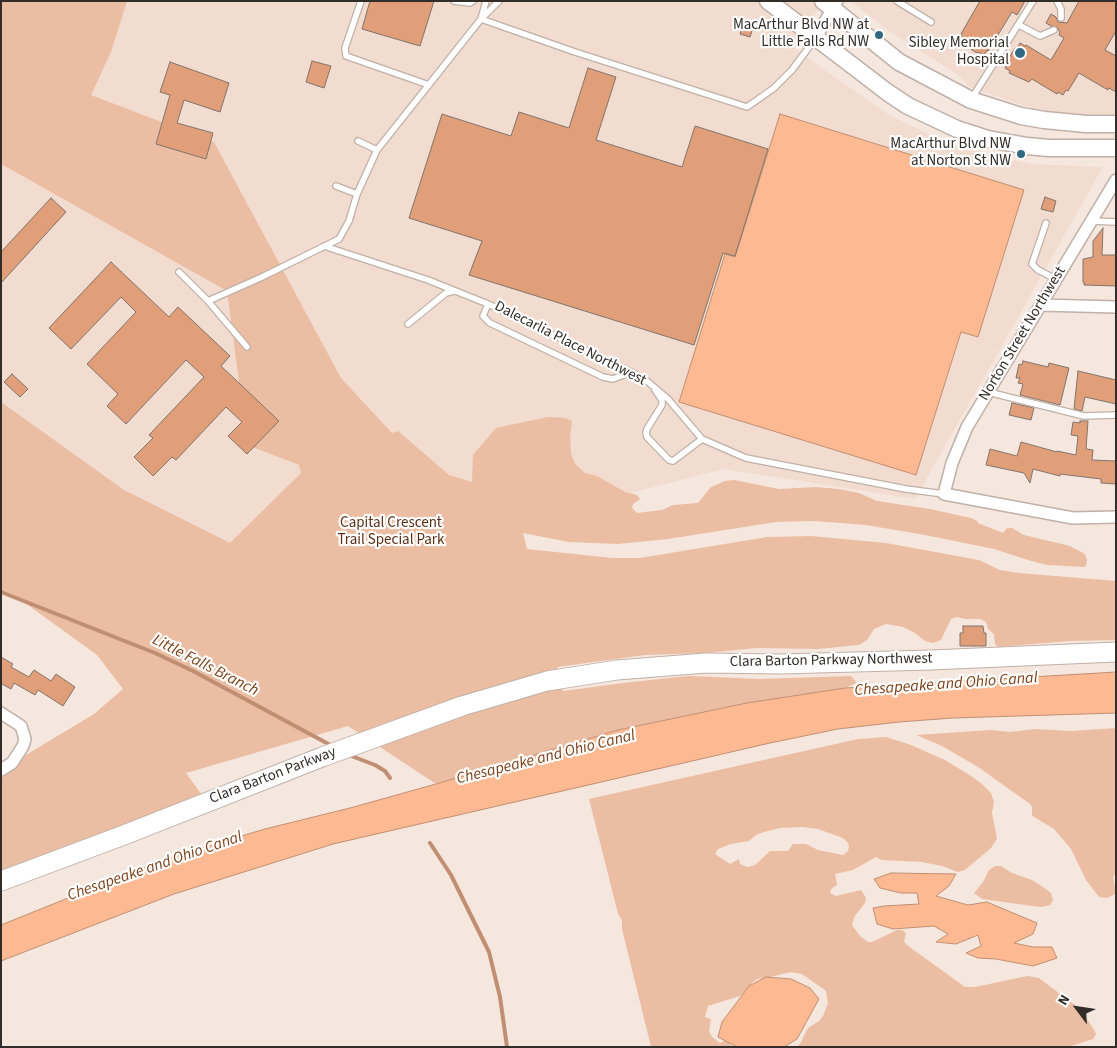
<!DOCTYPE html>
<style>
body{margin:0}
#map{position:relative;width:1117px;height:1048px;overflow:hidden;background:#f6e7de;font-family:"Source Sans 3",sans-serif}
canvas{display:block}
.frame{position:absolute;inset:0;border:2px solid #332d2a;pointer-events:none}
.north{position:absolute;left:1052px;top:983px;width:50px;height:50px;-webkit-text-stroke:4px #fff;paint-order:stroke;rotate:301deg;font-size:14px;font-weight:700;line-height:20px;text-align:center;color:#332d2a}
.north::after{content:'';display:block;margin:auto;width:18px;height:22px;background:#332d2a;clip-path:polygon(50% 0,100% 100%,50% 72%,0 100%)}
</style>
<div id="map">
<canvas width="1117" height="1048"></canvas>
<div class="frame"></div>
<div class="north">N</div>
</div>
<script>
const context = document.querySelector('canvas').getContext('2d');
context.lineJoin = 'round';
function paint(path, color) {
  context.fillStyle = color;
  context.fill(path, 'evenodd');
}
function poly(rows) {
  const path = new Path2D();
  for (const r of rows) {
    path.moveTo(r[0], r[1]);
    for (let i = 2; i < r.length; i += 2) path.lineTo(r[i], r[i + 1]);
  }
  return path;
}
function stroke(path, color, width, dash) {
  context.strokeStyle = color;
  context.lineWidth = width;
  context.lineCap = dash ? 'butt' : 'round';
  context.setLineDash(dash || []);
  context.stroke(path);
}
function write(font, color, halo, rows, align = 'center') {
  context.font = font + ' "Source Sans 3",sans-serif';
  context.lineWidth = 4.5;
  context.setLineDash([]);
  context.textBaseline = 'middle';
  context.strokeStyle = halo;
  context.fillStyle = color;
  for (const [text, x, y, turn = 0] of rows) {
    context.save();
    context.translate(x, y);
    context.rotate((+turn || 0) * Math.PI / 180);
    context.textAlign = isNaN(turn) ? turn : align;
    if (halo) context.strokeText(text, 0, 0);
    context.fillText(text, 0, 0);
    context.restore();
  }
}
paint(poly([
 [1,1,822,1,795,49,889,115,952,145,1031,164,1103,167,915,499,724,469,514,523,435,479,341,378,214,142,1,61],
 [851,1,1116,1,1116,114,1049,114,969,87,961,77,886,29],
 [1,164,227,291,246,445,299,465,319,532,122,642,1,592]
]), '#f2dbcf');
paint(poly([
 [1,1,127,1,111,52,91,95,214,142,341,378,392,433,398,431,449,475,472,482,473,455,496,428,548,417,565,418,572,421,570,436,571,454,575,464,585,473,597,476,625,492,637,495,640,499,633,504,632,508,637,513,662,510,673,505,698,503,711,487,725,481,734,480,779,489,815,487,839,489,859,493,877,501,930,509,971,518,977,521,978,523,1003,533,1007,528,1012,528,1024,535,1070,546,1085,554,1087,560,1086,566,1084,567,1047,565,1028,560,994,549,925,535,866,525,814,521,776,522,668,539,618,544,569,542,523,533,527,549,612,558,640,558,767,537,811,536,886,543,979,560,1000,570,1019,573,1116,581,1116,640,1069,641,998,647,995,644,994,634,988,629,986,622,980,619,965,619,957,617,951,619,941,640,933,643,925,641,915,633,903,627,886,624,874,629,867,640,859,645,818,649,757,648,705,653,645,655,557,667,563,691,631,682,689,676,759,679,851,676,857,683,845,688,747,703,618,730,436,784,348,726,186,773,207,802,1,881,1,770,94,714,123,689,97,655,14,595,1,591,1,402,124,490,230,543,301,473,299,465,247,445,227,291,1,164],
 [1116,728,1116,873,1113,877,1116,891,1115,894,1107,898,1099,897,1086,880,1071,849,1054,829,1034,817,1032,815,1032,807,1030,804,978,767,942,746,916,735,991,730,1010,732,1035,729,1072,731],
 [886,737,911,745,945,760,971,776,982,784,991,793,994,802,992,813,997,839,991,848,965,870,958,872,942,866,922,862,881,860,876,857,853,870,835,874,837,885,831,889,830,893,836,896,861,890,866,898,865,903,854,917,852,925,860,936,868,942,872,942,897,930,902,930,906,933,904,941,907,945,965,987,975,987,1027,976,1039,978,1079,1008,1093,1028,1096,1034,1093,1039,1068,1047,796,1047,800,1044,808,1028,819,1021,823,1016,828,1003,826,991,802,974,790,972,767,978,758,979,753,982,747,990,740,996,708,1006,705,1017,711,1019,709,1031,712,1037,720,1043,727,1039,732,1047,651,1047,622,929,622,920,618,914,589,799,858,739],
 [802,827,818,829,843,838,848,843,849,847,848,851,843,855,818,850,806,844,793,844,788,851,770,851,755,865,747,867,740,864,739,859,730,864,715,854,718,849,731,844,749,841,756,835,764,832,780,828],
 [995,866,1001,866,1012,873,1032,880,1046,889,1051,893,1053,900,1050,905,1042,907,1032,906,982,899,974,893,983,882,989,870]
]), '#ebbda3');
const water = poly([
 [780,114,1024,190,978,337,961,332,916,475,679,402,725,254,735,257,780,114],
 [1116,672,1116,713,953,718,899,722,838,729,770,743,333,844,174,894,1,961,1,925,135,871,194,850,265,829,350,808,436,784,618,730,747,703,845,688,1116,672],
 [891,873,956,874,949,886,936,896,968,905,987,902,1037,923,1033,934,1014,943,1033,947,1052,947,1057,958,1033,966,996,959,978,958,966,953,981,946,978,935,956,944,936,942,948,934,934,926,893,929,877,924,873,908,884,906,919,904,917,893,901,893,880,888,874,879,891,873],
 [766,977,791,979,810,988,819,999,797,1039,784,1047,737,1047,718,1037,722,1022,749,986,766,977]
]);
paint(water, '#fcb992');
stroke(water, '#c08f73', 1);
stroke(poly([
 [1,592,155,653,193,671,334,747],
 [349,755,375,765,385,771,390,778],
 [430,843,451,875,489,952,500,997,507,1047]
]), '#c08f73', 4);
const building = poly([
 [370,1,434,1,420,46,362,29,370,1],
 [980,1,1025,1,1017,15,1012,12,988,51,987,50,984,55,978,52,977,53,964,45,965,43,959,40,962,35,961,34,980,1],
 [1079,1,1116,1,1116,31,1105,50,1116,56,1116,92,1109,88,1108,90,1079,73,1068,91,1066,90,1063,95,1058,92,1057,94,1032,79,1029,82,1009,73,1010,71,1005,68,1008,62,1007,61,1015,48,1017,49,1020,43,1025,46,1026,45,1051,60,1064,38,1059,35,1060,32,1057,27,1051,26,1046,23,1051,14,1056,17,1058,22,1067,23,1079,1],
 [744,21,754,24,750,37,740,34,744,21],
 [312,61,331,66,324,88,306,82,312,61],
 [170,62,229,83,220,112,184,100,177,123,213,133,206,159,156,144,170,95,160,92,170,62],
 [588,68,616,77,596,140,682,167,695,126,768,149,735,256,723,253,694,345,469,275,482,241,409,218,442,114,511,136,519,112,569,128,588,68],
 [1045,197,1056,201,1053,212,1041,209,1045,197],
 [51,198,66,212,1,283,1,252,51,198],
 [1103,228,1102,255,1116,255,1116,286,1084,285,1084,282,1083,282,1083,259,1093,257,1093,241,1103,228],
 [111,262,169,317,178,307,230,356,221,366,279,421,247,454,228,436,242,422,226,407,176,460,172,457,153,476,134,457,153,438,149,435,204,377,186,360,126,424,107,406,118,394,87,364,136,312,121,297,71,349,49,328,111,262],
 [1023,361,1048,367,1049,363,1069,368,1060,405,1020,395,1023,384,1018,383,1020,378,1016,378,1019,364,1022,365,1023,361],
 [1078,371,1116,380,1116,404,1085,397,1082,411,1074,409,1078,371],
 [12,374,28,389,20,397,4,382,12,374],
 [1012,403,1034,408,1031,420,1009,415,1012,403],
 [1080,421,1088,421,1086,449,1093,450,1092,460,1116,461,1116,484,1101,483,1101,479,1060,474,1060,476,1033,469,1030,483,1024,473,986,465,990,449,1017,456,1021,442,1057,452,1057,451,1076,455,1078,436,1071,435,1073,422,1080,423,1080,421],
 [963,626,983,626,984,633,986,633,986,646,960,646,960,633,963,633,963,626],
 [1,657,13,664,11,667,29,677,34,670,51,681,56,674,75,687,63,706,38,690,35,695,14,683,11,689,2,684,1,685,1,657]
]);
paint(building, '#e09f79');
stroke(building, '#81746c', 1);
const service = poly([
 [361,1,345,48,346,56,429,85],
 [454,1,470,3,473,1],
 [897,1,931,22],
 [1057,1,1061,9,1061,18],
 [481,19,575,52,747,107,774,88,792,70,815,39],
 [481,19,486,1],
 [1019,25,1040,36,1054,30],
 [972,98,1033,1],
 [358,141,377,150],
 [336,186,357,194],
 [1091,221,1116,222],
 [1046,223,1032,264,1038,270,1056,279],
 [324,246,428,280,488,304,631,372,648,382,668,399,702,439,746,458,906,489,944,494],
 [179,272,208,301,247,347],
 [208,301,262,277,339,239,349,221,357,194,377,150,481,19,499,1],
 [488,304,483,316,490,323,603,377,613,379,631,372],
 [408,324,446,293,454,291],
 [655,390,662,400,662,405,647,429,646,433,647,437,669,460,673,461,702,439],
 [988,392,1084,416,1116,415]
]);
const minor = poly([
 [816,37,837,1],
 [1116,180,967,427,952,463,944,494,1073,518,1116,517],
 [1041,305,1116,307],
 [1,713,21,726,25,739,23,746,12,763,1,770]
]);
const secondary = poly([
 [768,1,887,92,908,106,957,129,988,139,1027,146,1049,148,1116,148],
 [823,1,899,62,971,100,1021,116,1044,120,1086,124,1116,124]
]);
const trunk = poly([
 [1,881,124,835,322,757,462,706,547,681,617,670,706,663,780,664,931,660,1116,652]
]);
stroke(service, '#bfb0a8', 8);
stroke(minor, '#bfb0a8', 14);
stroke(secondary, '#bfb0a8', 19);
stroke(trunk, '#bfb0a8', 21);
stroke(service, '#fff', 5.5);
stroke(minor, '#fff', 11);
stroke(secondary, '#fff', 16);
stroke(trunk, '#fff', 19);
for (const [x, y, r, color] of [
 [879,35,5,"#316983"],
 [1020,53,6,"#316983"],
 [1021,154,5,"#316983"]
]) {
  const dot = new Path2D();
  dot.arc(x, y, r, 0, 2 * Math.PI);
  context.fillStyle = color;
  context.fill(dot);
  stroke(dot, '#fff', 2);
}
write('15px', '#332d2a', '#fff', [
 ["MacArthur Blvd NW at",869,26],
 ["Little Falls Rd NW",869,43],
 ["Sibley Memorial",1009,44],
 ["Hospital",1009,61],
 ["MacArthur Blvd NW",1011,145],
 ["at Norton St NW",1011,162]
], 'right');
write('15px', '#332d2a', '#fff', [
 ["Norton Street Northwest",1023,334,-59],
 ["Dalecarlia Place Northwest",570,344,27],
 ["Clara Barton Parkway Northwest",831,661,-1],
 ["Clara Barton Parkway",273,776,-21]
]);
write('15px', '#5b3015', '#fff', [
 ["Capital Crescent",391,524],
 ["Trail Special Park",391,541]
]);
write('italic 16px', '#7e4119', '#fff', [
 ["Little Falls Branch",205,666,27],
 ["Chesapeake and Ohio Canal",946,685,-4],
 ["Chesapeake and Ohio Canal",546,758,-14],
 ["Chesapeake and Ohio Canal",155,867,-19]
]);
</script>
